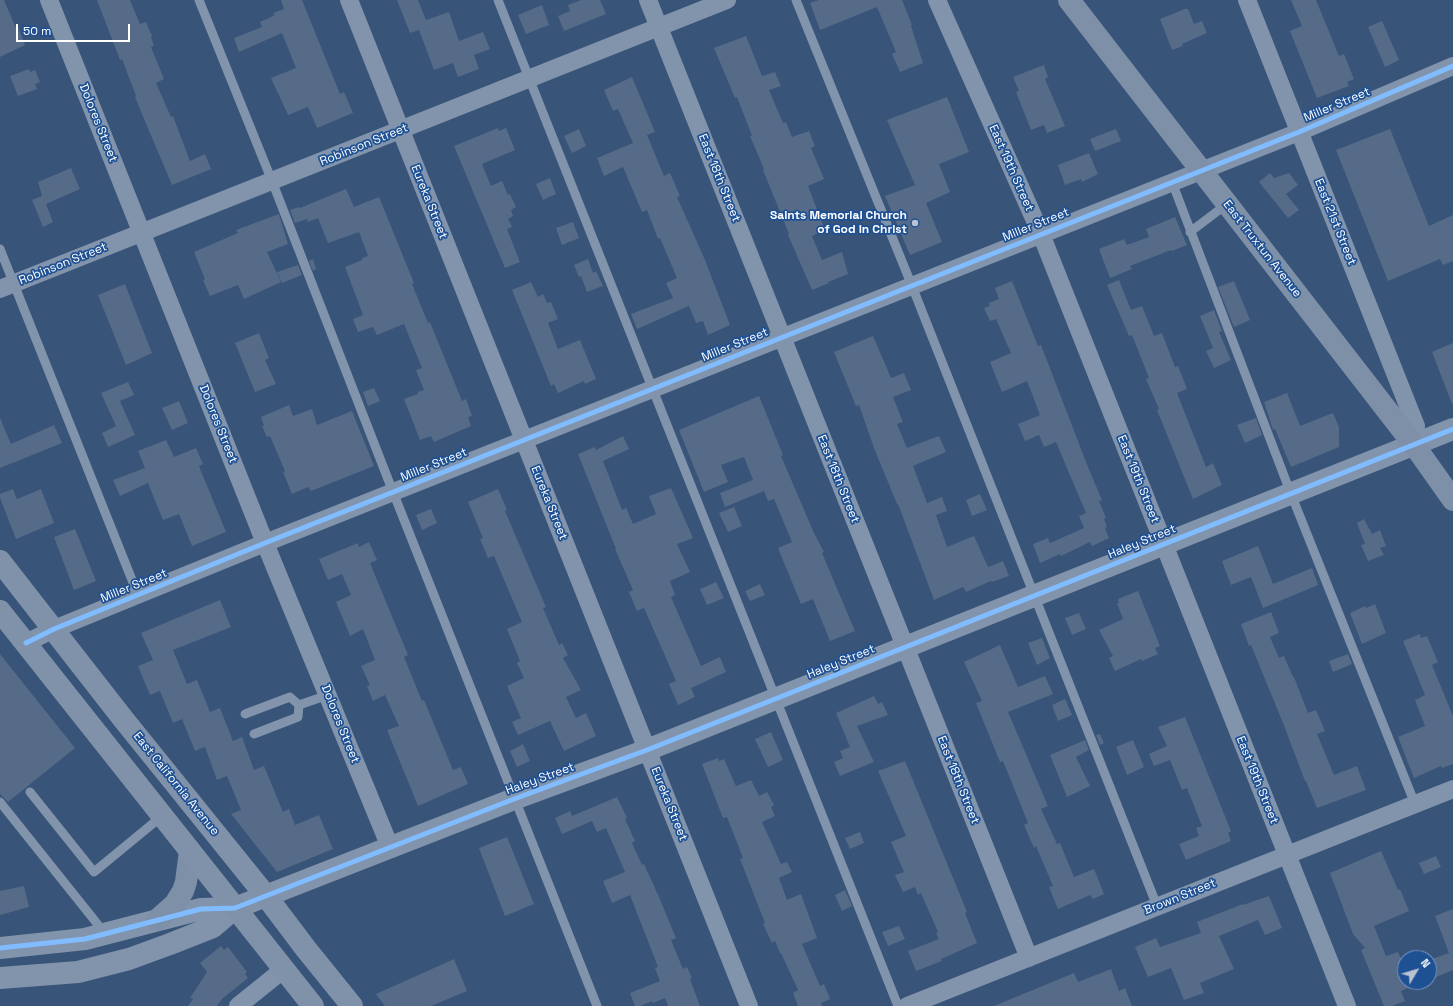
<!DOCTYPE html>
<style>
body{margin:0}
#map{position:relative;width:1453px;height:1006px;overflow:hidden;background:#395479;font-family:"Space Grotesk",sans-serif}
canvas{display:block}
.north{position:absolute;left:1397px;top:950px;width:40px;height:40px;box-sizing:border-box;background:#1e5094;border:1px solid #7896bf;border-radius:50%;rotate:52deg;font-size:11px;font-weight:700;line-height:16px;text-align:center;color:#fff}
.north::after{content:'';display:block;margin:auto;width:14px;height:18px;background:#bac3d0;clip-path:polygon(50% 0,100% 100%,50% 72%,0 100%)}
.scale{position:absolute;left:16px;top:24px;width:114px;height:18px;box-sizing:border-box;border:2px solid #fff;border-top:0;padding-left:5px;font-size:12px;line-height:14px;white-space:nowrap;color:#fff;-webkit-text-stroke:3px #1e5094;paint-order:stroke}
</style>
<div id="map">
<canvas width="1453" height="1006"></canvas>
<div class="north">N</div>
<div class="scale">50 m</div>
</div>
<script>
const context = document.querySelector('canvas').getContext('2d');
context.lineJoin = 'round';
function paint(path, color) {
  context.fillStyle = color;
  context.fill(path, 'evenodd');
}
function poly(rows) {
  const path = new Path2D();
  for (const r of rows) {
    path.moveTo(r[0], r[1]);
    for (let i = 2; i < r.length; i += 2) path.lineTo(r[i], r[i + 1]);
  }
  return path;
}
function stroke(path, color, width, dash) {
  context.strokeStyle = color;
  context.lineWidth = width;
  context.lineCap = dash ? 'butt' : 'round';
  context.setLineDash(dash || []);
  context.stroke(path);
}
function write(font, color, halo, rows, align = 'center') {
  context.font = font + ' "Space Grotesk",sans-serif';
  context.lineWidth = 3.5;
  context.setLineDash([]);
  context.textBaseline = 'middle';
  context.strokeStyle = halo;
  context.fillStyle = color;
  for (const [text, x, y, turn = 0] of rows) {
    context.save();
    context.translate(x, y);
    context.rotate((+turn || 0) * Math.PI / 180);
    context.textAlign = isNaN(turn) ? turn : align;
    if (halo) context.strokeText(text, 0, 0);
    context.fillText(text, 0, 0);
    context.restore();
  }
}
paint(poly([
 [0,0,4,0,16,28,18,27,25,45,0,57],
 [97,0,130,0,140,24,146,22,152,36,151,37,154,46,151,47,164,79,156,83,171,117,173,116,190,161,205,154,211,169,172,185,147,126,135,97,136,96,122,59,120,60],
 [281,0,302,0,340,94,344,92,353,113,317,128,308,107,288,115,271,78,296,68,282,33,239,52,234,38,262,27,260,22,275,15,273,13,284,9],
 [397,0,418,0,426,20,449,12,459,41,483,32,490,49,474,55,479,69,458,77,453,63,434,70,419,30,410,33],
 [581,0,600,0,606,14,564,31,558,16,570,11,568,5],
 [819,0,902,0,912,25,911,26,923,63,900,72,892,54,896,52,877,7,820,30,810,3],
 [1291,0,1316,0,1339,56,1344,54,1354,79,1347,82,1349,86,1317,98,1290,31,1302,26],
 [542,5,549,25,526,34,518,15],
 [1185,9,1188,9,1194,24,1202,21,1207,33,1182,44,1183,46,1172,50,1160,19],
 [1382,21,1399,60,1385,67,1368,27],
 [746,36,762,76,775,72,781,86,769,90,783,123,786,122,792,137,809,131,815,146,811,148,824,179,808,186,825,230,812,236,822,260,842,252,848,274,828,282,829,283,812,290,788,235,789,234,763,170,764,169,750,136,752,136,737,97,735,98,714,48],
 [1044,65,1048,77,1045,79,1065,126,1047,133,1044,125,1031,130,1016,92,1019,91,1013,77],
 [29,69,30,72,35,70,40,82,35,84,37,89,18,96,10,76],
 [632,77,655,132,647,135,664,176,670,173,680,196,677,197,705,260,730,325,708,335,703,321,696,323,689,306,637,329,631,314,673,298,666,283,677,278,660,238,658,239,647,210,642,212,623,167,604,176,597,158,633,143,618,109,613,111,604,90],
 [947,97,969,152,939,164,950,192,926,203,942,242,910,255,885,196,915,185,887,120],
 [498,128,499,131,506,128,515,150,482,164,491,186,502,181,508,195,510,194,516,207,511,210,513,216,508,219,512,227,507,229,520,262,505,268,454,146],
 [579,129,586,146,572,153,564,136],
 [1116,129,1121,141,1095,151,1090,139],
 [1390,129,1429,226,1453,215,1453,261,1443,265,1440,259,1388,281,1336,150],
 [1089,153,1098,174,1082,182,1081,179,1065,185,1058,165],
 [71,168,80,189,46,204,53,222,43,227,32,200,42,196,38,182],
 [1270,173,1274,178,1289,173,1298,185,1286,194,1299,210,1288,218,1259,182],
 [550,178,556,194,543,200,536,184],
 [346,189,354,207,379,197,414,283,412,284,428,323,430,322,462,401,466,399,472,416,468,417,471,426,434,442,431,436,420,440,404,399,418,394,418,392,424,390,416,370,422,368,404,324,377,335,373,327,358,332,353,319,363,315,345,267,362,260,362,258,368,256,359,232,328,243,318,218,308,222,307,219,295,223,290,210,299,207,300,208],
 [279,214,288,244,267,252,281,282,244,299,238,285,210,296,203,280,205,279,194,252,238,233,236,230],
 [1175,217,1187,245,1172,251,1171,250,1130,266,1132,269,1110,278,1099,249,1124,239,1127,245,1149,237,1146,229],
 [573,222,579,238,562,245,556,228],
 [313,259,316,269,313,271,309,261],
 [588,259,593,273,596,271,603,286,587,292,581,276,579,277,574,265],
 [298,265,302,275,282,283,277,272],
 [1119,280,1131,310,1142,306,1154,336,1162,333,1175,367,1178,366,1187,389,1177,393,1206,467,1213,463,1222,485,1193,499,1157,410,1159,409,1146,379,1149,378,1132,335,1129,336,1107,285],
 [1012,281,1038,346,1041,345,1088,467,1102,500,1099,501,1106,518,1104,519,1107,527,1105,528,1109,538,1092,546,1090,542,1061,556,1060,554,1040,563,1033,544,1048,538,1050,543,1084,528,1079,516,1086,513,1056,442,1044,447,1039,435,1025,441,1018,424,1040,415,1027,381,1002,392,990,362,1011,353,996,319,990,321,984,308,990,306,989,303,999,299,995,288],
 [1234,281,1250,320,1234,327,1218,287],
 [531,282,538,297,543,294,547,303,551,302,558,319,548,323,558,349,580,340,596,379,585,384,584,381,558,393,554,384,551,386,512,290],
 [125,284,152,353,126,365,98,295],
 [1214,310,1222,331,1219,332,1231,360,1214,368,1206,351,1213,348,1200,316],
 [259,333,269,358,265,360,276,384,255,392,235,343],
 [873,336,891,378,904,373,911,390,893,397,903,422,897,424,907,448,939,436,946,452,913,466,927,503,942,497,947,511,936,515,947,547,974,536,988,567,1003,561,1009,576,992,582,991,581,966,592,963,587,934,600,898,504,897,504,874,448,859,405,856,406,834,352],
 [1453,343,1453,404,1452,404,1432,352],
 [128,382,134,395,120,401,135,435,108,447,102,433,116,426,101,393],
 [374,388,380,401,368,406,363,392],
 [1287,393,1300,426,1333,413,1339,427,1339,447,1291,467,1275,429,1273,430,1264,402],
 [759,396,783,455,781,456,814,533,824,552,822,553,855,631,830,641,813,599,801,604,778,548,792,542,774,499,768,501,764,491,725,507,720,493,753,480,744,457,721,465,728,482,704,492,679,430],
 [179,401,188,423,172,430,162,408],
 [289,405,293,416,312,409,317,425,352,411,374,466,311,491,308,487,292,494,283,472,285,471,270,436,267,437,262,426,264,426,261,417],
 [0,418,11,444,54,425,62,443,0,468],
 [1256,418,1262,435,1245,443,1237,425],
 [623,436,629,449,603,461,622,510,626,508,633,524,656,514,649,496,671,488,693,538,677,544,690,572,670,581,675,595,671,597,701,666,720,657,726,672,691,688,695,697,678,705,669,684,676,681,644,608,637,611,629,592,633,590,615,549,616,549,578,454,595,447,596,450],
 [166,440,174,457,196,448,203,464,199,466,226,532,192,546,179,514,163,520,148,483,120,496,113,480,145,468,138,451],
 [13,489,17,499,41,489,54,523,16,539,0,498,0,494],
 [498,489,507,510,505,511,546,607,543,608,559,645,562,643,568,655,563,658,581,690,566,697,576,718,586,713,596,736,564,751,550,721,518,735,512,722,521,718,507,686,524,678,517,663,520,661,507,629,522,622,494,556,488,558,480,539,483,538,468,502],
 [980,494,987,510,972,516,966,500],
 [734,507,742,526,728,532,719,513],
 [431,509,437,523,422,530,416,515],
 [1364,519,1372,534,1380,530,1386,546,1380,548,1384,555,1368,561,1361,545,1365,544,1357,523],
 [75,529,96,581,74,590,54,537],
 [369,542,377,560,370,563,408,655,404,657,422,701,424,700,453,770,461,767,468,784,418,806,387,730,399,726,385,695,373,701,367,686,370,685,361,666,375,660,363,629,350,636,336,602,351,595,342,574,328,580,319,559,358,543,359,547],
 [1258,546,1273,584,1312,568,1318,585,1263,608,1251,577,1231,585,1222,561],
 [716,582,724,598,707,605,700,589],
 [760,584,765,595,750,601,745,591],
 [1138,591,1160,646,1155,648,1158,654,1142,661,1141,659,1115,671,1109,658,1113,656,1099,630,1123,619,1117,603,1119,603,1118,599],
 [220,600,231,627,173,650,187,684,197,680,210,712,220,708,233,741,242,737,254,770,264,766,283,812,289,809,295,825,319,815,333,849,277,872,231,814,241,810,227,776,217,780,205,747,195,751,182,719,173,723,160,691,150,695,138,666,153,660,141,633],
 [1375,604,1386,633,1362,644,1350,613,1365,606,1366,608],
 [1271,612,1279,633,1270,637,1279,658,1284,656,1293,677,1294,677,1308,713,1316,710,1325,731,1317,734,1334,775,1357,766,1366,790,1317,808,1306,781,1305,781,1283,723,1251,645,1249,646,1241,624],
 [1079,613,1086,629,1072,635,1065,618],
 [1420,634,1421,638,1427,636,1438,662,1432,665,1453,716,1453,764,1442,768,1441,766,1414,778,1398,737,1425,726,1415,700,1425,695,1403,641],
 [1042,638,1050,658,1037,665,1028,643],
 [1000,645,1018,687,1045,676,1053,694,1008,712,1048,806,1041,809,1057,844,1060,843,1074,877,1094,869,1104,894,1093,899,1090,895,1058,909,1049,887,1053,886,1036,846,1034,848,1024,825,1028,823,1003,761,1000,762,976,703,982,701,964,662],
 [0,654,75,748,8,802,0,794],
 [1348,654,1352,664,1333,672,1329,661],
 [874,696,878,704,882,702,888,715,857,726,874,762,840,776,834,762,843,758,840,751,850,747,836,713],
 [1065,699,1072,715,1058,721,1052,705],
 [1185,717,1231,831,1228,833,1231,841,1186,860,1179,844,1199,836,1196,828,1202,826,1187,788,1182,790,1170,760,1154,766,1149,754,1167,746,1158,727],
 [771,732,783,760,768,767,755,739],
 [1100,734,1104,743,1100,745,1096,735],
 [1085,740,1089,750,1076,757,1090,786,1067,797,1050,755],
 [1133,740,1144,767,1127,775,1116,747],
 [523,744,530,761,517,767,510,751],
 [718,758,719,761,724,759,736,786,751,780,759,796,767,792,774,805,771,807,775,816,762,822,781,864,787,862,792,872,779,878,787,900,801,894,817,938,802,944,820,986,824,984,830,999,821,1003,822,1006,798,1006,793,993,798,990,781,953,780,953,775,941,772,943,763,924,765,923,740,859,743,858,727,817,723,818,702,764],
 [905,761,967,912,965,913,977,943,941,959,942,961,916,971,908,951,939,939,936,933,938,932,921,893,918,895,915,887,903,892,895,875,904,872,891,842,906,836,878,771],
 [617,797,627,818,625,819,635,841,632,843,642,865,644,864,659,897,676,938,671,940,683,969,687,967,692,978,690,979,700,1006,668,1006,665,998,653,1003,652,1001,641,1006,635,1006,630,993,660,981,655,968,658,967,630,895,612,903,603,881,625,872,606,828,597,832,592,821,562,834,555,818,570,811,572,816],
 [860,832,864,843,850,849,845,838],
 [507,837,534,904,505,916,479,848],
 [1381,851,1398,890,1400,889,1409,911,1374,926,1386,956,1398,952,1405,968,1405,982,1411,982,1412,986,1401,991,1405,1001,1392,1006,1384,1006,1361,950,1365,948,1353,934,1330,873],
 [1436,856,1441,867,1424,874,1419,863],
 [24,886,29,907,0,915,0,891],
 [845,890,852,906,842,911,835,895],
 [1269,896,1282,928,1265,935,1258,920,1219,936,1234,969,1200,983,1204,993,1184,1000,1171,968,1148,977,1135,947,1156,938,1160,947,1201,933,1197,922,1243,904,1243,905],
 [1453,909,1453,970,1429,980,1429,960,1449,953,1435,916],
 [899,926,905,939,888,946,882,932],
 [221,946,224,950,228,947,247,972,245,974,248,978,222,999,217,1006,188,1006,193,999,190,998,207,972,200,963],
 [454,959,467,991,431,1006,385,1006,376,994],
 [1111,969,1119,991,1125,988,1132,1006,994,1006,1074,973,1078,982]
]), '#556b88');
stroke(poly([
 [199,0,272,181,393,492,597,1006],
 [498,0,898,1006],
 [796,0,912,286,1157,906],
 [1172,182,1291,494,1415,804],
 [1190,232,1227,204],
 [0,249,138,595],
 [245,714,290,697,299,705,328,695],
 [254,734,298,717,299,705],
 [30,792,94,872,162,816],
 [0,802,99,926,100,935]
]), '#8194ab', 9);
stroke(poly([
 [49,0,265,543,390,847],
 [349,0,749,1006],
 [648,0,1029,958],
 [937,0,1041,234,1347,1006],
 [1247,0,1416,426,1414,445],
 [0,289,727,0],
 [26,643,54,629,265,543,1299,132,1453,66],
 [238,1006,284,969],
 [907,1006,1453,789]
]), '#8194ab', 18);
stroke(poly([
 [0,948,85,939,201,909,235,908,514,799,647,750,1453,429],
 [0,978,78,972,129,959,170,944,213,927,235,908]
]), '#8194ab', 22);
stroke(poly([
 [1069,0,1414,445,1453,500],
 [157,920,175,904,183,891,186,882,190,851]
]), '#7d90a8', 22);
stroke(poly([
 [0,561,124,720,266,896,306,949,352,1006],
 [0,611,313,1006]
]), '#8092aa', 22);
stroke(poly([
 [26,643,54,629,265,543,1299,132,1453,66],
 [0,948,85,939,201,909,235,908,514,799,647,750,1453,429]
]), '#80bcff', 5);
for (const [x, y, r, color] of [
 [915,223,4,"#bac3d0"]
]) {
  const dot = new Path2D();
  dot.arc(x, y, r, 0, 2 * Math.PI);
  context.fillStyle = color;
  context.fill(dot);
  stroke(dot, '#1e5094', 1.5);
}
write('12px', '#fff', '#1e5094', [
 ["Miller Street",1337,105,-23],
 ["Dolores Street",98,123,68],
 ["Robinson Street",364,145,-22],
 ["East 19th Street",1011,168,66],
 ["East 18th Street",719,178,68],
 ["Eureka Street",429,202,68],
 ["East 21st Street",1335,222,68],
 ["Miller Street",1036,225,-22],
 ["East Truxtun Avenue",1262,249,52],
 ["Robinson Street",63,264,-22],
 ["Miller Street",735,345,-22],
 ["Dolores Street",218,424,68],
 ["Miller Street",434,465,-22],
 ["East 18th Street",838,479,68],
 ["East 19th Street",1138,479,68],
 ["Eureka Street",549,503,68],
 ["Haley Street",1142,542,-22],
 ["Miller Street",134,586,-22],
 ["Haley Street",841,662,-22],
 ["Dolores Street",340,724,68],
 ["Haley Street",540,779,-20],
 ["East 18th Street",958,780,68],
 ["East 19th Street",1257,780,68],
 ["East California Avenue",176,784,51],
 ["Eureka Street",669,804,68],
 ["Brown Street",1180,897,-22]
]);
write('bold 12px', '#fff', '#1e5094', [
 ["Saints Memorial Church",907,216],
 ["of God in Christ",907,230]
], 'right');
</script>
